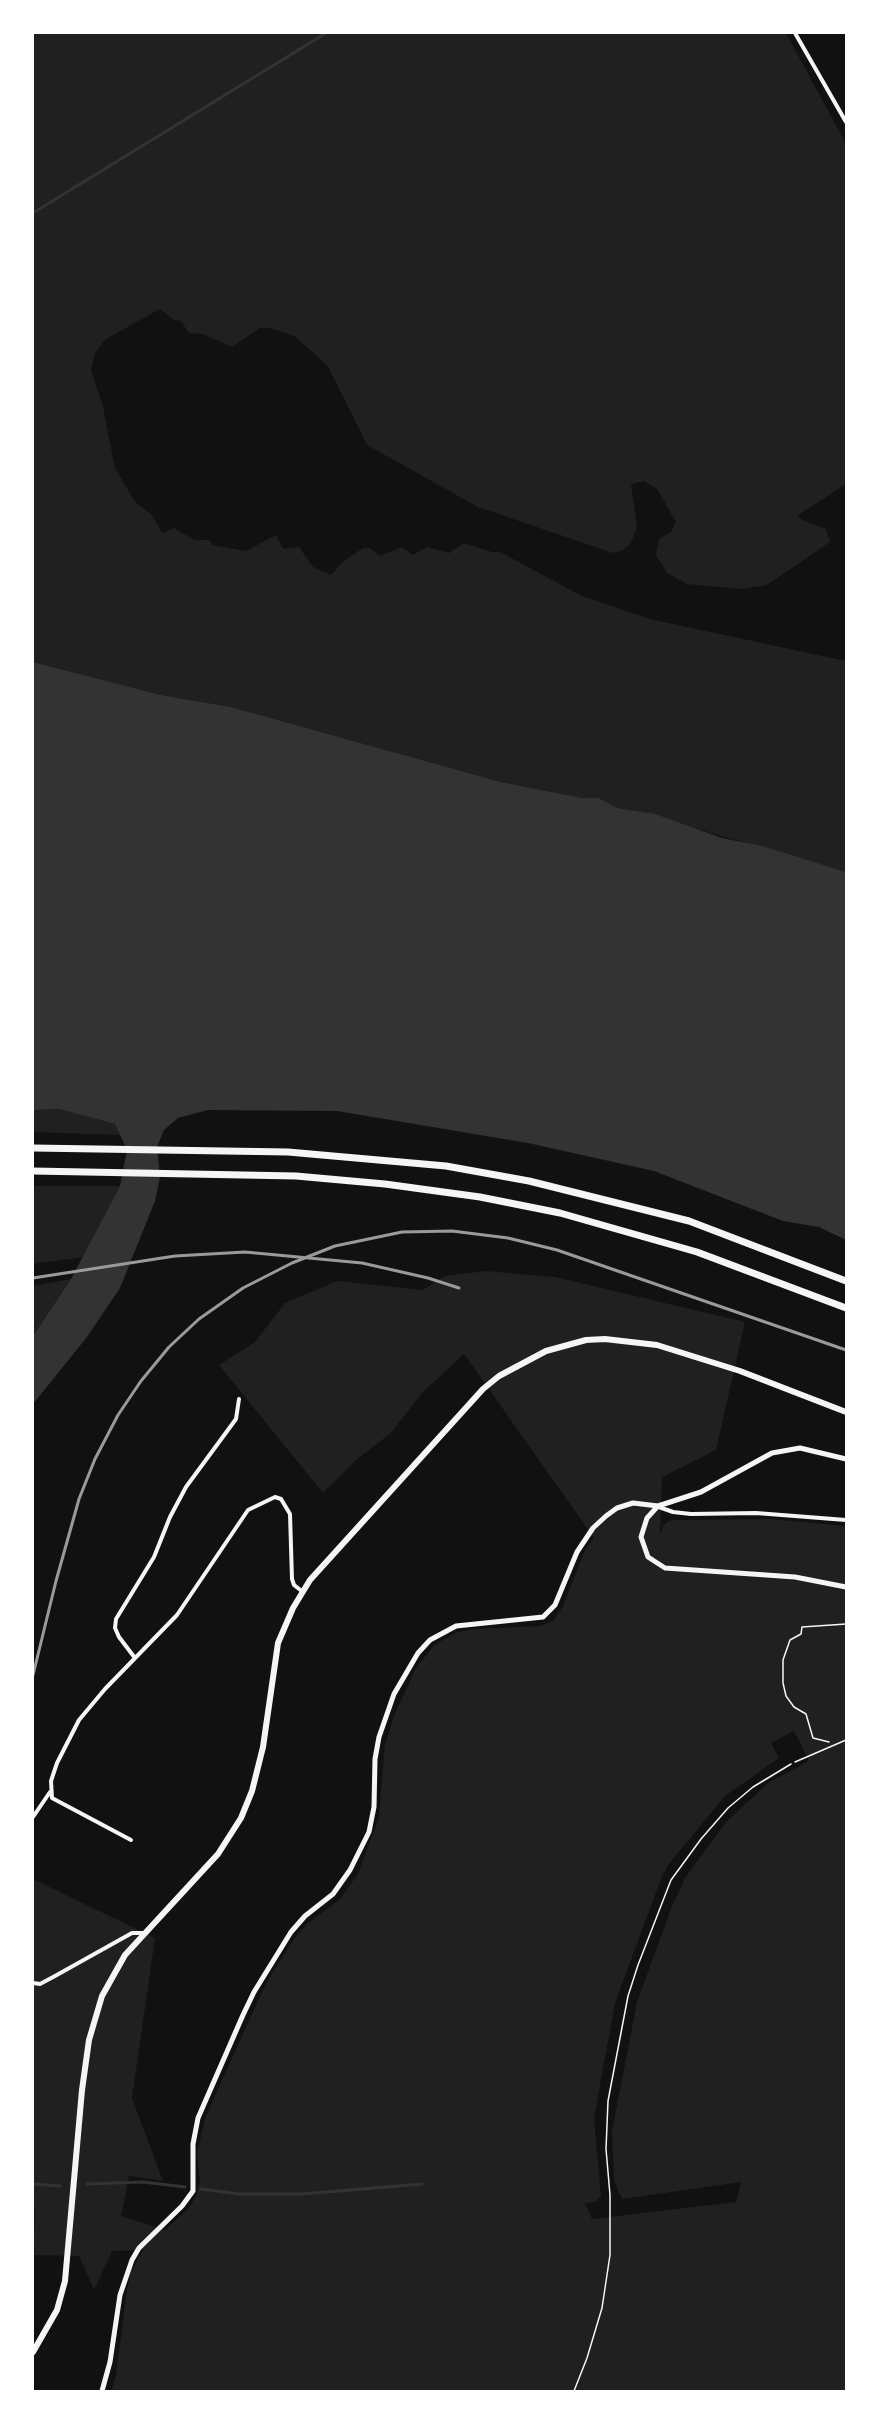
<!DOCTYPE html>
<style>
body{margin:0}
#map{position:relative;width:879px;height:2424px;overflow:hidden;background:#111;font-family:Montserrat,sans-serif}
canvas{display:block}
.frame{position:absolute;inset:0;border:34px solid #fff;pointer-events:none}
</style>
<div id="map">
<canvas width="879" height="2424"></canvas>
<div class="frame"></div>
</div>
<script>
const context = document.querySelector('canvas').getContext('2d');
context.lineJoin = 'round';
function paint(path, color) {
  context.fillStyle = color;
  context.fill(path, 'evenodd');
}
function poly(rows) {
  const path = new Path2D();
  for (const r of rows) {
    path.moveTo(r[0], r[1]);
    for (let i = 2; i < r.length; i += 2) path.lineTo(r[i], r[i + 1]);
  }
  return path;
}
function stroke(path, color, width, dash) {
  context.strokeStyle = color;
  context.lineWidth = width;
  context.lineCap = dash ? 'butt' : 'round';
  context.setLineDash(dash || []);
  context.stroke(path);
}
paint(poly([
 [33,33,786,33,846,144,846,484,798,515,802,520,826,529,830,542,767,585,741,589,687,584,667,573,656,555,659,539,671,532,676,522,657,489,644,481,631,484,637,527,631,543,623,550,613,553,478,507,367,445,327,365,294,336,270,328,260,328,232,347,203,334,189,333,181,321,174,320,160,309,106,339,95,353,91,370,103,407,115,468,135,502,152,515,162,533,174,528,195,540,209,540,213,545,246,551,276,535,283,549,299,547,313,567,331,575,344,561,363,548,370,548,380,556,402,547,413,555,427,547,449,553,464,543,492,552,500,552,582,596,650,619,846,661,846,872,636,811,617,808,599,798,582,798,501,782,231,707,161,695,33,662],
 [59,1109,116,1124,120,1135,33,1132,33,1110],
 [33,1186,120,1186,83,1257,33,1264],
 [486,1271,555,1277,745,1322,716,1450,662,1477,660,1535,663,1526,668,1521,678,1520,770,1519,846,1526,846,2391,111,2391,116,2375,127,2289,131,2272,143,2250,112,2251,94,2290,79,2256,33,2255,35,2212,33,2209,33,1879,155,1938,132,2098,163,2181,129,2176,121,2216,165,2230,190,2207,196,2195,200,2182,197,2154,205,2118,266,1983,294,1939,307,1924,340,1899,358,1874,379,1817,385,1744,394,1716,415,1670,434,1645,455,1633,472,1629,541,1626,554,1620,563,1606,585,1550,594,1538,464,1354,422,1393,391,1433,356,1460,323,1493,219,1365,255,1342,285,1303,337,1281,423,1290,445,1276],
 [794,1731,809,1761,768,1783,726,1822,685,1878,672,1906,637,2002,612,2131,614,2180,622,2199,741,2182,736,2202,592,2219,585,2203,595,2202,601,2196,594,2118,615,2003,661,1879,668,1865,725,1796,779,1758,771,1743],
 [71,1279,33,1336,33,1286]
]), '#202020');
paint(poly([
 [33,662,161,695,231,707,501,782,582,798,599,798,617,808,655,814,722,838,762,846,846,872,846,1240,819,1227,783,1221,654,1171,528,1143,337,1111,208,1110,178,1118,164,1130,157,1147,160,1177,155,1201,120,1288,87,1337,33,1404,33,1336,71,1279,120,1186,127,1150,115,1124,59,1109,33,1110]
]), '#333');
stroke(poly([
 [33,213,326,33],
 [33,2184,60,2186],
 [87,2184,143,2182,185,2187],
 [201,2189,239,2194,302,2194,422,2184]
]), '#333', 3);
stroke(poly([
 [829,1742,813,1738,806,1714,794,1707,786,1696,783,1683,783,1660,790,1640,801,1634,802,1627,846,1624],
 [574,2391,587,2358,602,2308,610,2255,610,2195,606,2149,608,2101,628,1996,638,1965,671,1880,701,1839,728,1808,753,1787,791,1764]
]), '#f5f5f5', 1.5);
stroke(poly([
 [795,1762,846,1740]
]), '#f5f5f5', 1.5);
stroke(poly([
 [795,33,846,122],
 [659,1507,673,1512,691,1514,756,1513,846,1520],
 [135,1658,119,1637,115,1628,116,1619,154,1557,170,1517,186,1487,236,1419,239,1399],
 [33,1817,50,1792],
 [131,1840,52,1798,51,1781,57,1763,79,1720,105,1689,177,1615,248,1510,275,1497,281,1499,290,1514,292,1579,294,1585,303,1592],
 [33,1983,40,1984,55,1976,132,1933,143,1933]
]), '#f5f5f5', 4);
stroke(poly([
 [846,1459,800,1448,772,1453,701,1492,658,1506,647,1518,641,1537,648,1557,665,1568,795,1577,846,1587],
 [102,2391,110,2362,120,2295,132,2260,139,2248,182,2206,193,2191,193,2144,198,2118,243,2015,254,1992,291,1932,305,1916,333,1894,350,1870,369,1832,374,1807,375,1759,379,1737,394,1694,418,1653,430,1640,456,1626,543,1617,555,1605,577,1552,593,1528,606,1516,617,1508,633,1503,658,1506]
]), '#f5f5f5', 5);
stroke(poly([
 [33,2352,57,2310,65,2281,82,2090,89,2040,102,1996,125,1955,218,1854,241,1818,252,1791,263,1747,278,1643,293,1608,310,1580,483,1389,499,1376,546,1351,586,1340,605,1339,657,1345,740,1371,846,1412]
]), '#f5f5f5', 6);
stroke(poly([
 [33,1148,288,1152,446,1166,529,1181,689,1221,846,1281],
 [33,1171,296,1176,385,1184,480,1197,560,1213,697,1252,846,1308]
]), '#f5f5f5', 7);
stroke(poly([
 [33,1278,175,1256,245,1252,362,1263,428,1278,459,1288],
 [33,1675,56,1581,79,1499,95,1459,118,1415,141,1381,169,1347,199,1319,243,1288,292,1263,335,1246,402,1232,452,1231,508,1238,557,1250,846,1350]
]), '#9a9a9a', 3);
</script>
